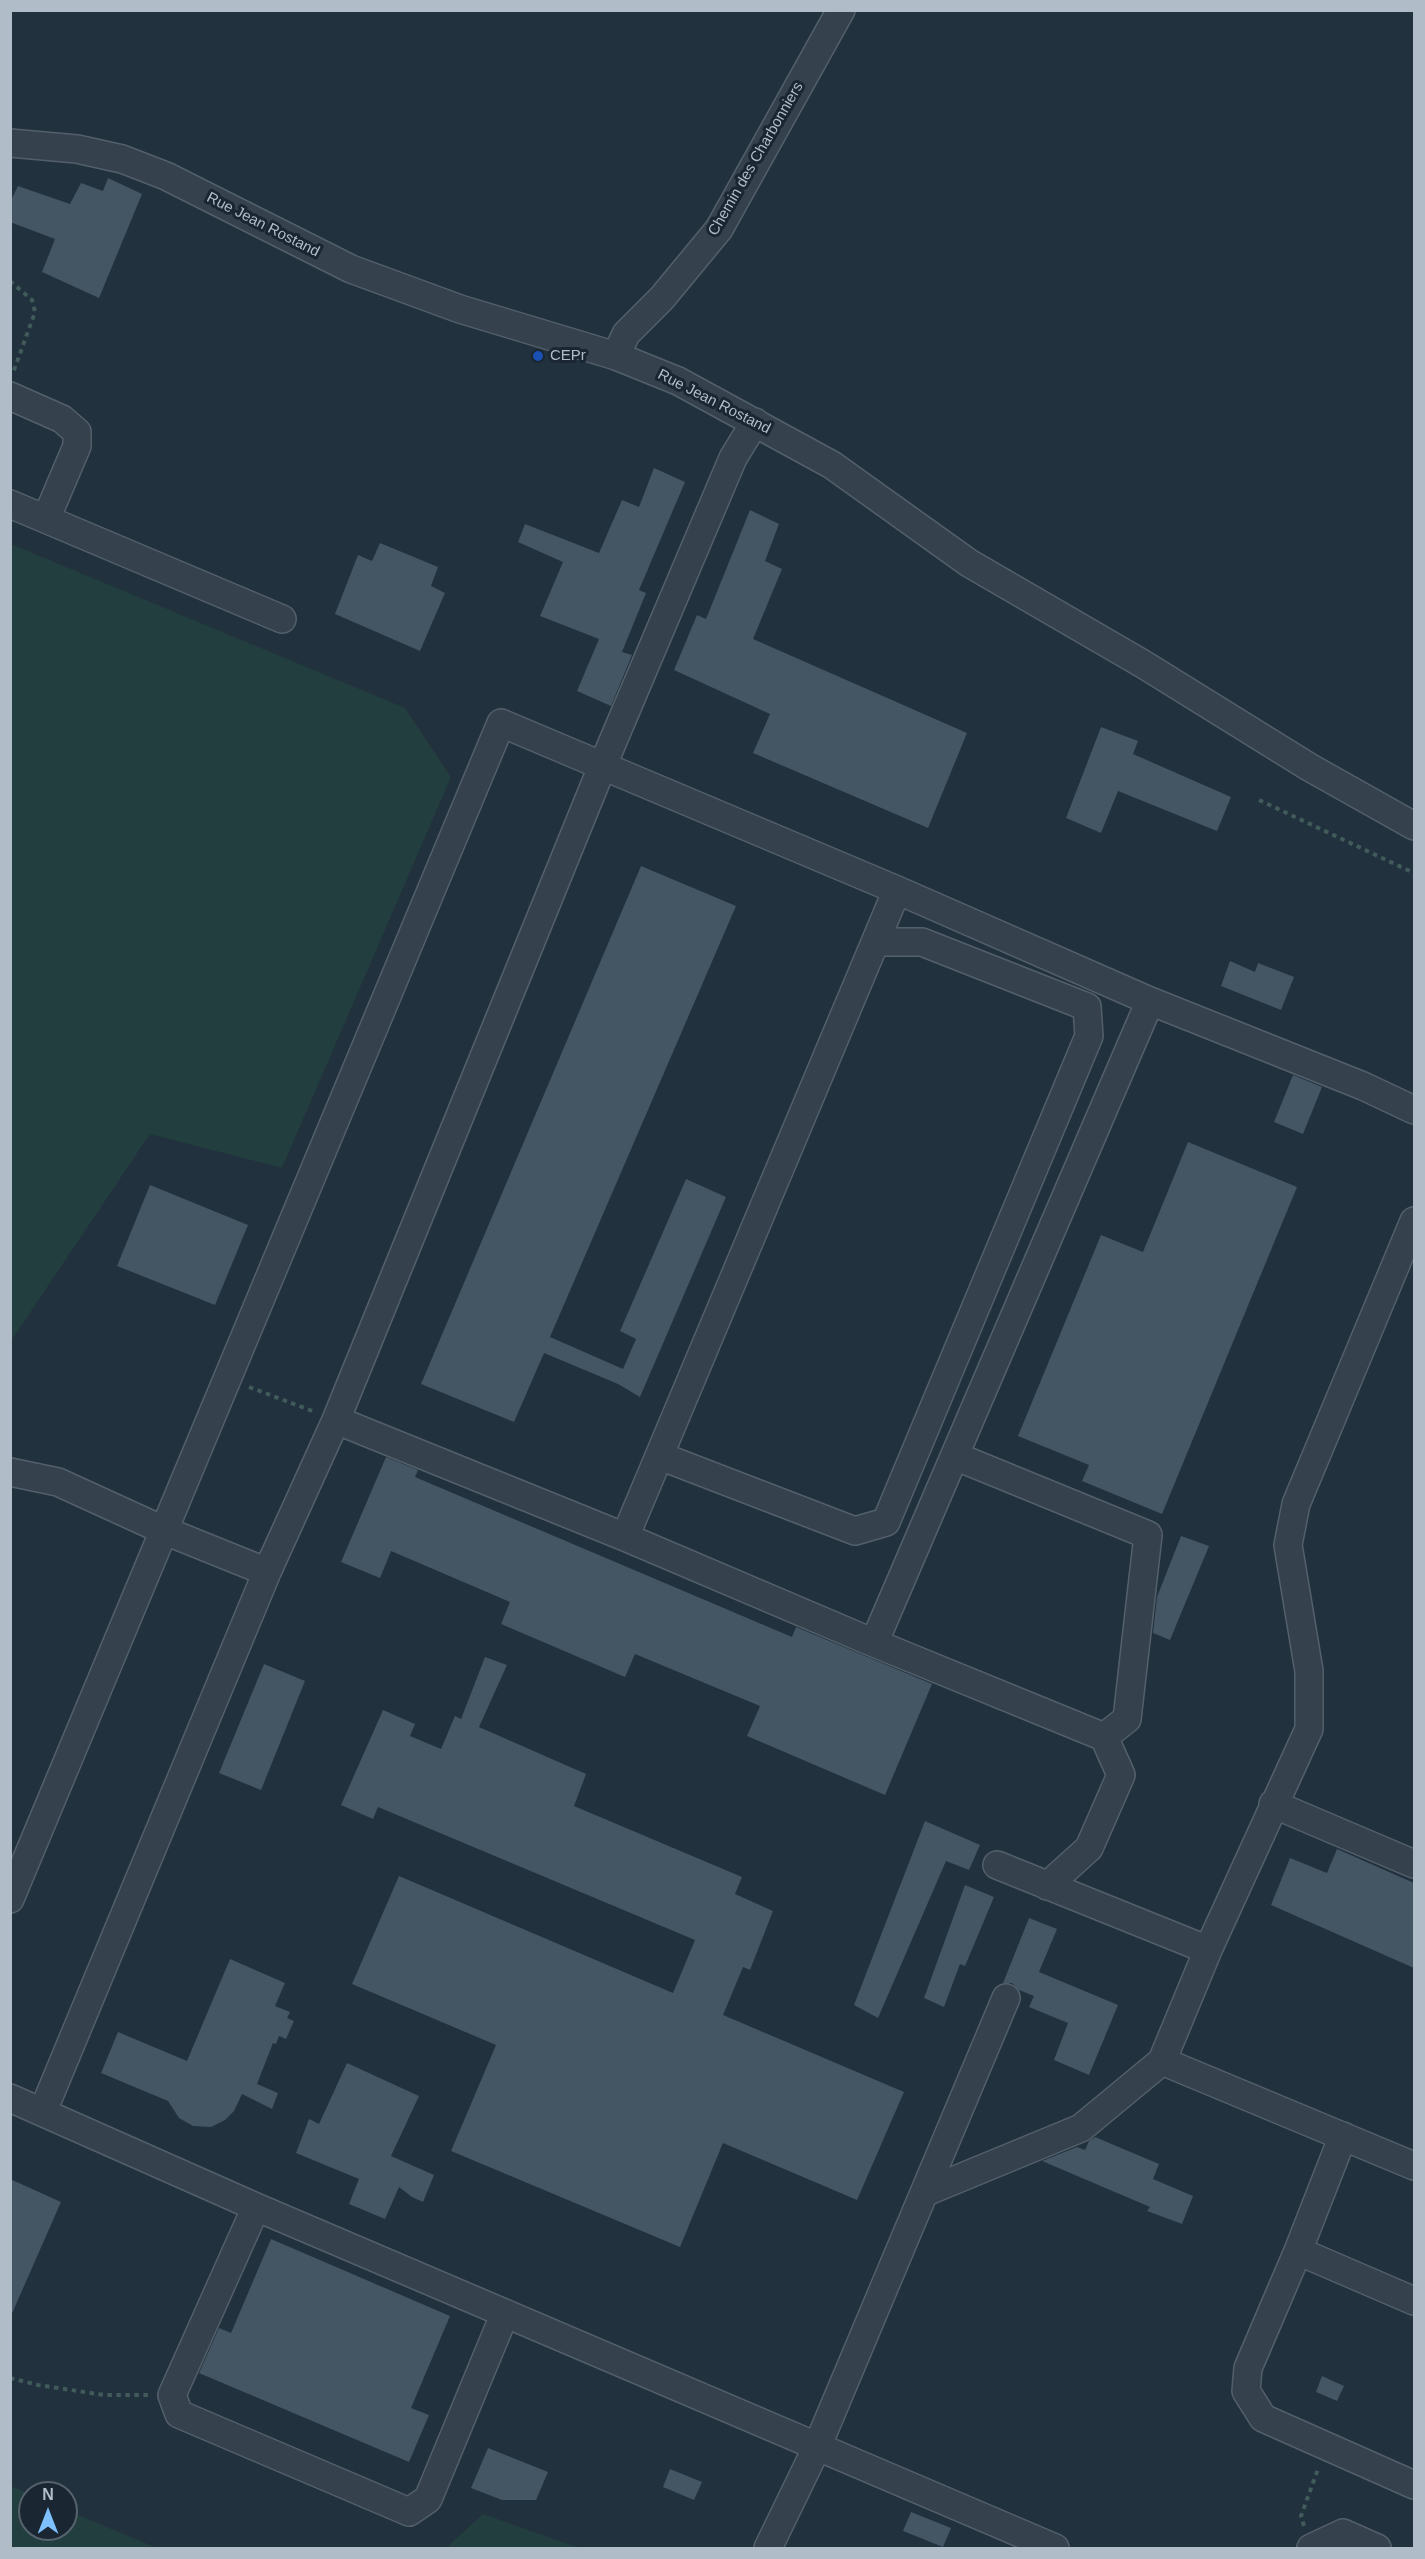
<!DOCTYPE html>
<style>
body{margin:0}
#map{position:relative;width:1425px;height:2559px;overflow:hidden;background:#21313d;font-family:Helvetica,sans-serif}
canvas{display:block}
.frame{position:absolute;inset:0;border:12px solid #b0bdc9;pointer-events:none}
.north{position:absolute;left:18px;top:2481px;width:60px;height:60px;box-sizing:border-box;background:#1a2732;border:2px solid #56636e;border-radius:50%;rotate:0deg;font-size:16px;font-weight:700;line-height:24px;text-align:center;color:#b0bdc9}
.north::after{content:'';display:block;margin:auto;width:21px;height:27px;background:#7fc1ff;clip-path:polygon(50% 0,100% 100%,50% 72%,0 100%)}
</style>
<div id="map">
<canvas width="1425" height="2559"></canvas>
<div class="frame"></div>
<div class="north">N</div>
</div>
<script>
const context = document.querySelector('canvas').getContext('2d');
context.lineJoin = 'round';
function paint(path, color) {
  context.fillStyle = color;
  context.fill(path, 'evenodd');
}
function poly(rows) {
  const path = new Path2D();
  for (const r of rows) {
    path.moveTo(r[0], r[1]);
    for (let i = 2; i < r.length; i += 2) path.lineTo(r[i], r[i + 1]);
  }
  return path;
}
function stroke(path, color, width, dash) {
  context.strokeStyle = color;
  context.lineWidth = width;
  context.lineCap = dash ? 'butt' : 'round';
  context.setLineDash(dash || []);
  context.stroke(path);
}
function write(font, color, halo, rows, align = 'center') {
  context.font = font + ' Helvetica,sans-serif';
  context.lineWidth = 6;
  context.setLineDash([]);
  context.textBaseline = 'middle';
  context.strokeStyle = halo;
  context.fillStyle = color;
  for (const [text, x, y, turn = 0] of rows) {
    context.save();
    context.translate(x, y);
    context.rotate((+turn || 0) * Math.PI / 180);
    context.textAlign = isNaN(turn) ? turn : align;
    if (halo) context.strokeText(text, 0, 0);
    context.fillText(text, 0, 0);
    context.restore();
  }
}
paint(poly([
 [11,544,405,708,451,777,282,1168,150,1134,11,1341],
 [11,2486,30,2494,30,2529,66,2529,66,2510,157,2548,11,2548],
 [483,2514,579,2548,446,2548]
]), '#233e3e');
paint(poly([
 [108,178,142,194,99,298,42,272,55,239,10,222,10,202,18,186,70,204,81,183,103,191],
 [654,468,685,482,639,590,646,593,622,652,632,655,611,706,577,691,599,639,540,616,563,562,518,542,525,524,599,553,622,500,639,507],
 [750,510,779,524,765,561,782,569,753,639,967,733,928,828,753,753,770,714,674,670,697,615,706,619],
 [380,543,438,567,431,586,445,593,420,651,335,614,358,555,372,561],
 [1101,727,1138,741,1133,754,1231,797,1217,831,1118,791,1101,833,1066,818],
 [641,866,736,906,550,1337,623,1369,636,1339,620,1331,686,1179,726,1197,640,1397,618,1384,544,1353,514,1422,421,1384],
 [1230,961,1255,972,1258,963,1294,977,1281,1010,1221,986],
 [1293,1075,1322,1087,1303,1134,1274,1122],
 [1188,1142,1297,1187,1162,1514,1082,1481,1089,1465,1018,1436,1101,1235,1143,1252],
 [150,1185,248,1225,215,1305,117,1266],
 [386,1457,418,1470,415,1477,792,1637,796,1627,932,1684,885,1795,747,1736,760,1706,635,1654,625,1677,501,1624,510,1602,391,1551,380,1578,341,1562],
 [1181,1536,1209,1546,1170,1640,1153,1633,1157,1597],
 [485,1657,507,1665,479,1727,586,1774,574,1806,742,1877,735,1894,773,1911,750,1970,743,1967,723,2015,904,2092,857,2200,723,2143,680,2247,451,2151,496,2045,352,1984,399,1876,673,1993,695,1940,378,1807,373,1819,341,1805,383,1710,415,1724,410,1736,441,1749,455,1716,461,1719],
 [264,1664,305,1681,261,1790,219,1773],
 [925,1821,980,1845,969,1870,946,1861,878,2018,854,2005],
 [1337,1849,1414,1883,1414,1968,1271,1905,1290,1858,1327,1873],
 [965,1885,994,1897,965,1966,960,1964,944,2007,924,1998],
 [1029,1918,1057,1929,1039,1972,1118,2005,1089,2075,1054,2060,1068,2023,1029,2007,1034,1996,1019,1990,1012,1983,1003,1983],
 [230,1959,285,1983,275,2006,290,2012,287,2018,294,2021,286,2039,279,2036,276,2044,273,2043,257,2084,278,2093,272,2109,242,2094,234,2111,225,2120,211,2127,193,2126,179,2118,168,2101,101,2073,118,2032,187,2061],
 [347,2063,419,2096,391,2156,434,2175,423,2202,412,2197,399,2187,385,2219,349,2204,359,2179,296,2153,309,2119,319,2124],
 [1095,2137,1159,2164,1153,2179,1193,2196,1182,2224,1147,2211,1150,2207,1042,2161,1077,2147,1085,2150,1089,2141],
 [10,2179,61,2202,10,2318],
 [271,2239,450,2316,411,2408,429,2415,409,2462,199,2373,219,2328,231,2333],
 [1322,2376,1344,2386,1337,2401,1316,2392],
 [488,2448,548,2472,536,2500,502,2500,471,2488],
 [670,2469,702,2482,694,2500,663,2487],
 [911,2512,951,2528,943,2547,903,2531]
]), '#445664');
const minor = poly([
 [10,143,77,149,122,159,166,176,351,269,460,309,616,356,678,381,832,465,969,563,1143,664,1309,767,1414,826],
 [616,356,626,334,662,298,719,229,841,10],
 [10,396,62,419,77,432,77,446,46,519],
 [10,504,282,619],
 [1414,1221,1296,1504,1288,1545,1309,1671,1309,1729,1208,1950,1162,2061,1414,2166],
 [336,1420,625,1537,874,1643,1104,1737,1121,1775,1089,1848,1047,1886],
 [660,1456,855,1531,886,1522,1089,1036,1087,1007,922,942,876,942],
 [955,1456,1148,1535,1127,1719,1104,1737],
 [10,1472,58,1482,163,1530,267,1572],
 [625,1537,897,890],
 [874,1643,1150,1001],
 [1273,1804,1414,1864],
 [997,1865,1208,1950],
 [10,1899,501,723,897,890,1150,1001,1363,1086,1414,1110],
 [10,2098,256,2207,1055,2548],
 [43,2111,267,1572,336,1420,602,767,733,458,755,422],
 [1343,2136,1298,2251,1248,2368,1246,2391,1263,2418,1414,2485],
 [926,2192,1081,2128,1162,2061],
 [256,2207,172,2395,179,2414,409,2512,428,2499,505,2313],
 [1298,2251,1414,2301],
 [768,2548,817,2447,1006,1998],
 [1311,2548,1343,2533,1377,2548]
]);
stroke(minor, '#53606b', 30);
stroke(poly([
 [10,281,32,300,35,312,13,373],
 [1259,800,1414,873],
 [249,1387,315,1412],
 [10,2378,38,2385,104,2395,151,2395],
 [1304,2526,1301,2516,1318,2469]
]), '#415a5a', 4, [4.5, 4.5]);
stroke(minor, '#35424d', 27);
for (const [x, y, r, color] of [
 [538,356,6,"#1a4fb4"]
]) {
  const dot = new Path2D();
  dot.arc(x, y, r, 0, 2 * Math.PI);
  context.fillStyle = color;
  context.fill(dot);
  stroke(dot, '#1a2732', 2);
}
write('15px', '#b0bdc9', '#1a2732', [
 ["Chemin des Charbonniers",756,159,-60],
 ["Rue Jean Rostand",263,225,27],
 ["Rue Jean Rostand",714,402,27]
]);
write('15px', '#b0bdc9', '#1a2732', [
 ["CEPr",550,356]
], 'left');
</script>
